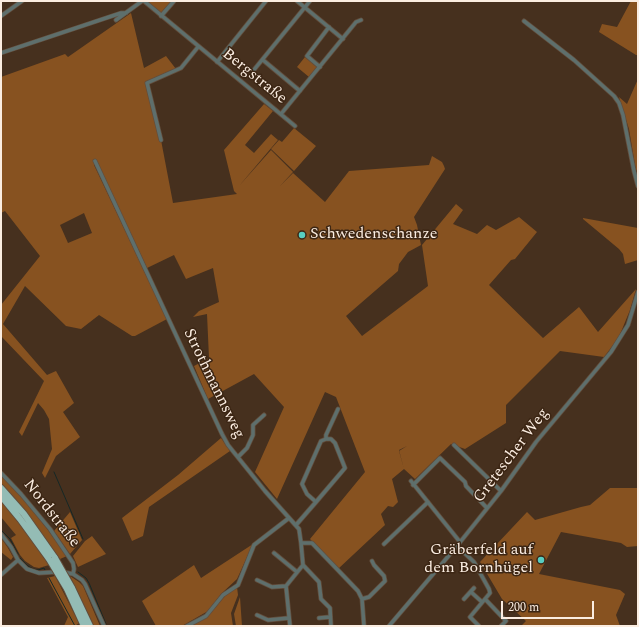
<!DOCTYPE html>
<meta charset="utf-8">
<style>
body{margin:0}
#map{position:relative;width:639px;height:627px;overflow:hidden;background:#46301e;font-family:Spectral,serif}
canvas{display:block}
.frame{position:absolute;inset:0;border:2px solid #fbede1;pointer-events:none}
.scale{position:absolute;left:501px;top:601px;width:93px;height:18px;box-sizing:border-box;border:2px solid #fbede1;border-top:0;padding-left:5px;font-size:12px;line-height:14px;white-space:nowrap;color:#fbede1;-webkit-text-stroke:3px #3c2614;paint-order:stroke}
</style>
<div id="map">
<canvas width="639" height="627"></canvas>
<div class="frame"></div>
<div class="scale">200 m</div>
</div>
<script>
const context = document.querySelector('canvas').getContext('2d');
context.lineJoin = 'round';
function paint(path, color) {
  context.fillStyle = color;
  context.fill(path, 'evenodd');
}
function poly(rows) {
  const path = new Path2D();
  for (const r of rows) {
    path.moveTo(r[0], r[1]);
    for (let i = 2; i < r.length; i += 2) path.lineTo(r[i], r[i + 1]);
  }
  return path;
}
function stroke(path, color, width, dash) {
  context.strokeStyle = color;
  context.lineWidth = width;
  context.lineCap = dash ? 'butt' : 'round';
  context.setLineDash(dash || []);
  context.stroke(path);
}
function write(font, color, halo, rows, align = 'center') {
  context.font = font + ' Spectral,serif';
  context.lineWidth = 3;
  context.setLineDash([]);
  context.textBaseline = 'middle';
  context.strokeStyle = halo;
  context.fillStyle = color;
  for (const [text, x, y, turn = 0] of rows) {
    context.save();
    context.translate(x, y);
    context.rotate((+turn || 0) * Math.PI / 180);
    context.textAlign = isNaN(turn) ? turn : align;
    if (halo) context.strokeText(text, 0, 0);
    context.fillText(text, 0, 0);
    context.restore();
  }
}
paint(poly([
 [145,1,172,1,160,14],
 [631,1,638,1,638,55,636,55,599,32,602,24,617,27],
 [131,13,144,68,166,56,176,69,147,83,161,140,173,203,237,194,234,191,224,150,264,104,273,111,245,145,254,153,271,134,278,140,239,186,271,150,293,172,280,186,293,173,325,202,349,171,429,165,432,156,442,162,444,166,445,169,414,217,417,225,421,245,408,252,399,264,398,271,346,316,362,336,428,286,422,245,456,204,463,210,453,224,477,234,487,225,496,230,519,217,537,232,515,259,511,260,489,285,543,338,579,307,598,332,636,289,630,310,621,332,617,340,604,357,560,351,506,405,506,423,465,449,451,444,442,434,451,444,415,479,404,469,399,451,407,446,399,450,404,469,392,479,398,502,393,507,388,506,381,514,385,525,338,569,310,539,365,472,336,397,325,392,277,499,255,472,284,407,254,374,208,399,194,366,209,358,207,314,193,317,199,311,219,302,213,268,186,279,174,255,147,268,97,163,94,165,167,319,135,336,132,336,99,315,81,329,66,326,25,286,3,324,47,375,56,371,74,403,63,412,80,437,56,456,45,478,42,473,52,449,49,419,44,410,38,403,22,436,19,432,44,381,1,336,1,305,40,256,5,211,1,213,1,77,65,54,68,57],
 [84,213,92,233,68,243,60,225],
 [305,57,317,67,309,77,297,67],
 [638,79,638,168,636,171,629,129,619,97,627,104],
 [294,128,316,146,294,171,271,149,279,140,282,142],
 [583,218,638,228,638,260,625,264,623,254,619,249,583,219],
 [221,438,230,451,149,507,143,536,132,541,122,518,178,475],
 [1,475,20,494,48,530,67,556,60,559,26,512,1,483],
 [610,488,638,488,638,546,627,547,621,543,561,532,539,574,620,590,625,594,616,615,620,626,521,626,526,621,502,599,480,562,527,512,535,520,581,507,590,505,610,488,610,507],
 [1,501,23,528,49,565,39,568,34,567,25,561,20,555,11,538,16,535,1,517],
 [70,512,82,540,70,554,54,531],
 [92,536,106,554,78,567,73,556,85,541],
 [1,538,8,548,13,557,11,560,1,552],
 [253,544,237,579,221,594,208,611,182,626,156,626,142,601,194,565,201,578],
 [55,576,79,623,75,626,64,626,68,617,47,578],
 [70,576,79,582,83,586,100,626,94,626],
 [237,587,238,595,231,613,233,626,191,626,207,617,225,596],
 [240,597,242,626,236,626,234,614]
]), '#875220');
stroke(poly([
 [54,472,83,539],
 [1,530,10,539,18,554],
 [20,558,28,566,33,569,38,570,44,568,45,570],
 [78,572,86,578,89,583,106,624],
 [49,578,75,626]
]), '#162826', 1);
const street = poly([
 [144,1,295,126],
 [297,1,343,39],
 [1,16,22,1],
 [161,16,174,1],
 [116,20,142,1],
 [524,21,574,60,614,96,619,103,623,115,634,171,638,186],
 [1,53,121,13,126,13],
 [263,60,300,91],
 [217,62,266,1],
 [320,67,307,56,329,27],
 [253,71,310,1],
 [281,114,356,22,361,20],
 [161,140,147,83,181,68,198,47],
 [95,161,222,434,228,445,265,491,299,529,301,543,312,543,358,591,362,599,364,626],
 [326,439,326,435,338,409],
 [454,445,501,491],
 [238,457,247,448,253,435,253,425,264,415],
 [1,473,21,494,50,529,73,563,74,569,73,574],
 [411,481,460,542],
 [413,485,440,458,465,482,466,486,487,508],
 [296,525,316,502,345,468,335,443,331,439,326,439,321,441,302,484,307,494,316,502],
 [1,534,11,547,18,560,27,569,39,573,56,572],
 [384,544,428,502],
 [457,546,474,562,489,589,490,593,470,617,479,626],
 [274,553,297,572],
 [303,565,319,582,321,599,330,608,331,626],
 [63,572,73,574,82,580,85,584,104,626],
 [1,575,18,560],
 [257,580,272,587,286,586],
 [471,592,482,602],
 [362,599,369,597,385,581,384,576,374,565,372,561],
 [464,599,474,588],
 [485,599,506,621,501,626],
 [257,615,268,620,289,618],
 [319,618,330,617],
 [187,626,206,616,223,595,238,585,254,545,289,518],
 [290,626,286,586,303,565,301,543],
 [389,626,457,546,501,491,536,442,611,352,628,325,638,292]
]);
const highway = poly([
 [1,488,24,514,55,558],
 [1,496,20,519,49,559],
 [72,588,90,626],
 [67,589,84,626]
]);
stroke(street, '#634e3d', 5);
stroke(highway, '#634e3d', 8);
stroke(street, '#5e6f6c', 3.5);
stroke(highway, '#94bcb5', 6);
const highwayBridge = poly([
 [55,558,72,588],
 [49,559,67,589]
]);
stroke(highwayBridge, '#634e3d', 8, []);
stroke(highwayBridge, '#94bcb5', 6);
for (const [x, y, r, color] of [
 [302,235,4,"#58cec0"],
 [541,560,4,"#58cec0"]
]) {
  const dot = new Path2D();
  dot.arc(x, y, r, 0, 2 * Math.PI);
  context.fillStyle = color;
  context.fill(dot);
  stroke(dot, '#3c2614', 1.5);
}
write('16px', '#fbede1', '#3c2614', [
 ["Bergstraße",254,77,39],
 ["Strothmannsweg",213,384,64],
 ["Gretescher Weg",512,456,-53],
 ["Nordstraße",51,514,52]
]);
write('16px', '#fbede1', '#3c2614', [
 ["Schwedenschanze",310,235],
 ["Gräberfeld auf",533,551,"right"],
 ["dem Bornhügel",533,569,"right"]
], 'left');
</script>
